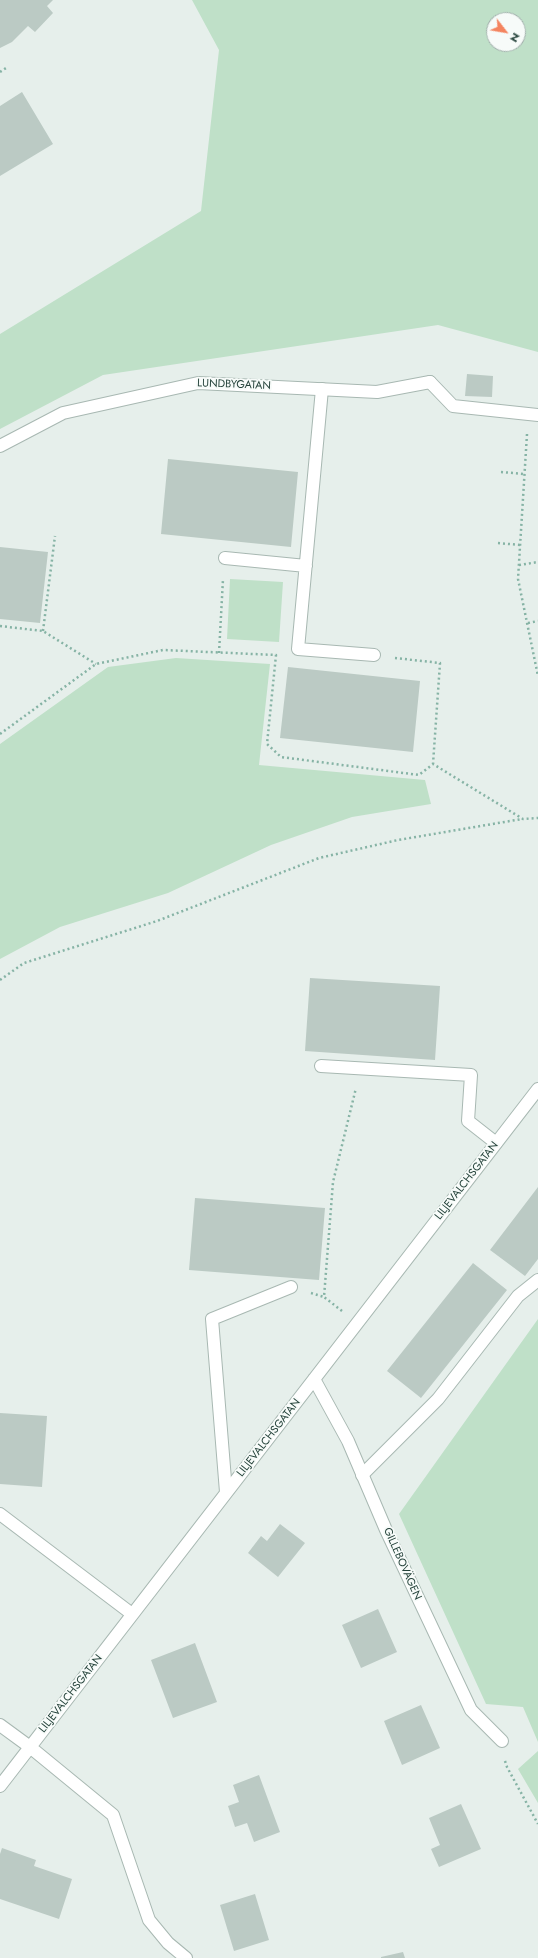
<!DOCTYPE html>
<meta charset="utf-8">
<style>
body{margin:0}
#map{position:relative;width:538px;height:1958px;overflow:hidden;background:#e6efeb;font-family:Jost,sans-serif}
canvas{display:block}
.north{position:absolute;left:486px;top:12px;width:40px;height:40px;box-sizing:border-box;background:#f7fbf9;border:1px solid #a3b1ad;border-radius:50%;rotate:121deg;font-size:11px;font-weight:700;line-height:16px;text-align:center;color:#24423a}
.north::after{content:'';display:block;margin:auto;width:14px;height:18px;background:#f4845f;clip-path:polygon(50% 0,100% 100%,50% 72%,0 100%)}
</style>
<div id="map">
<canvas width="538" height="1958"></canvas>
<div class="north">N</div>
</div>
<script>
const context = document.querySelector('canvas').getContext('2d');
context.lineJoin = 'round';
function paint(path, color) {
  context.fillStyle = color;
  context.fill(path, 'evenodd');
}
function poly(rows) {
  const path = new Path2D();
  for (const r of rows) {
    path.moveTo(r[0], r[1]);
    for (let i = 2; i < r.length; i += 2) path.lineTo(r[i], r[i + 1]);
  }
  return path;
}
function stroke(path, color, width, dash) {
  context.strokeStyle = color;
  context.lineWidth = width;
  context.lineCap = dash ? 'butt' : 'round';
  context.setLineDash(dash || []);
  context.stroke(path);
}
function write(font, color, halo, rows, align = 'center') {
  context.font = font + ' Jost,sans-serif';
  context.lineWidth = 3.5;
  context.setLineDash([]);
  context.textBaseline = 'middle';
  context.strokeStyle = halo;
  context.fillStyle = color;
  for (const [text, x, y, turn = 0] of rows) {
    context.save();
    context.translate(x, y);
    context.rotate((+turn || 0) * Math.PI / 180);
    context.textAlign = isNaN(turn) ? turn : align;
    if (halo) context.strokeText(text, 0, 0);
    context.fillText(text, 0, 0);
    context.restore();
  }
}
paint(poly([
 [192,0,538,0,538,352,438,325,103,375,0,429,0,334,201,211,219,50],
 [494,20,518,20,518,44,494,44],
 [230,579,283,582,279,642,227,639],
 [176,658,270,664,259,765,425,780,431,804,352,817,271,845,168,893,60,927,0,959,0,744,108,667],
 [538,1319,538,1742,523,1707,486,1704,399,1514],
 [538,1751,538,1803,518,1769]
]), '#bfe0c8');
paint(poly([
 [0,0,53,0,47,6,53,13,35,32,28,26,12,42,0,48],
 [22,92,53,144,0,176,0,106],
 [467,374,493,376,492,397,465,396],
 [168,459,298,472,291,547,161,534],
 [0,547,48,552,40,623,0,619],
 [288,667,420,681,413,752,280,738],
 [310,978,440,986,435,1060,305,1051],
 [538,1187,538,1259,525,1276,490,1250],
 [195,1198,325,1208,319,1280,189,1270],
 [473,1263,507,1290,421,1398,387,1371],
 [0,1413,47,1416,42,1487,0,1484],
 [280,1524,305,1543,278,1577,248,1553,261,1536,267,1541],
 [378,1609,397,1652,361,1668,342,1625],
 [195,1643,217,1702,173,1718,151,1660],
 [421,1705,440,1748,402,1765,384,1721],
 [259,1775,280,1832,254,1842,247,1823,235,1827,228,1806,239,1802,233,1785],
 [461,1804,481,1849,439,1867,431,1849,440,1845,429,1818],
 [2,1848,36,1860,34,1866,72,1879,59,1919,0,1899,0,1854],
 [255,1894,269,1940,234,1951,220,1905],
 [403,1952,405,1958,381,1958,381,1957]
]), '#bbcac4');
const lane = poly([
 [430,382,453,406,538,415],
 [322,389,298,649,374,655],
 [225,558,306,566],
 [321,1066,471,1075,468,1121,496,1143],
 [362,1475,438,1399,518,1296,538,1280],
 [226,1492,212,1319,291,1287],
 [0,1514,132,1614],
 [0,1725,30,1747]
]);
const street = poly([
 [0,446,63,413,198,383,377,392,430,382],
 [314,1379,348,1441,386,1530,471,1710,502,1741],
 [30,1747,113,1815,149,1920,168,1943,186,1958],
 [0,1786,538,1089]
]);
stroke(lane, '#a8b8b2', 14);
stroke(street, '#a8b8b2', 14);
stroke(poly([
 [0,72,6,68],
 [527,434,518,579,538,676],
 [501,472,524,474],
 [498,543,520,545],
 [519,565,538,562],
 [528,623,538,621],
 [0,626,43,631,96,664],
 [43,631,55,536],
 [219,653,223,579],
 [395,658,440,663,433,764],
 [0,734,96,664,163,650,276,655,267,744,281,757,419,775,433,764,523,819,538,818],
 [0,980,24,963,157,921,319,858,398,840,522,819],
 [311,1293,324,1297],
 [342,1311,324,1297,333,1182,356,1088],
 [505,1761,507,1767,538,1824]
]), '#86b3a5', 2.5, [2, 3]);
stroke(lane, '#fff', 12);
stroke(street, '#fff', 12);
write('11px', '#24423a', '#f7fbf9', [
 ["LUNDBYGATAN",234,385,2],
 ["LILJEVALCHSGATAN",467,1181,-52],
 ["LILJEVALCHSGATAN",269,1438,-52],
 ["GILLEBOVÄGEN",402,1564,66],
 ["LILJEVALCHSGATAN",71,1694,-52]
]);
</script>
